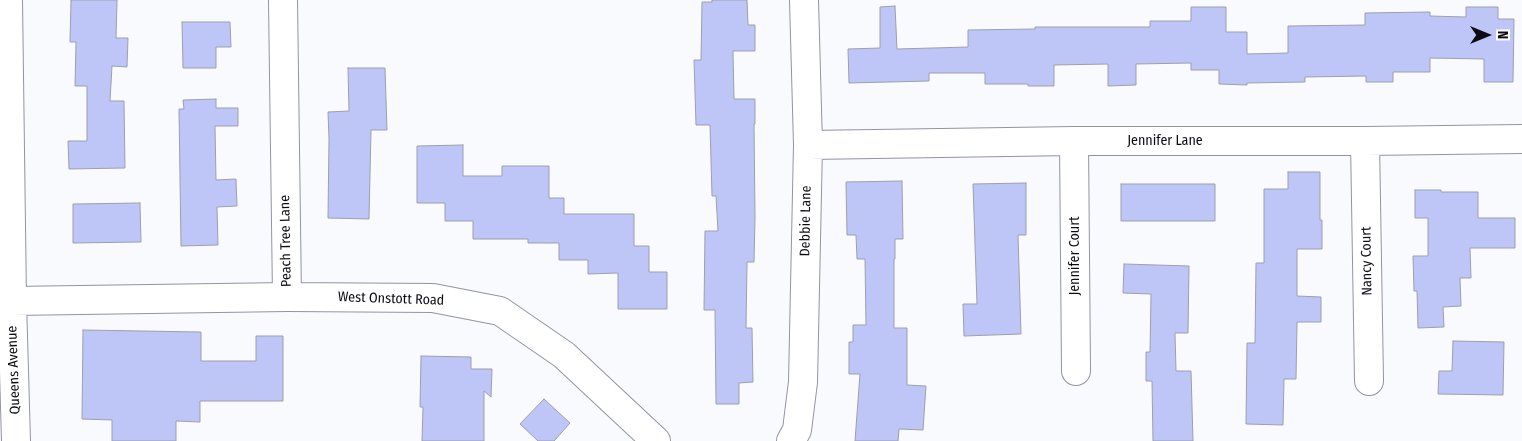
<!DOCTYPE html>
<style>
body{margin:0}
#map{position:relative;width:1522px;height:441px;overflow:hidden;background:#f9fafd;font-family:"Fira Sans Condensed",sans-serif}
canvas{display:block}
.north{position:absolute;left:1462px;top:10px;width:50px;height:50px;-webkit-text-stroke:4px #fff;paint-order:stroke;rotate:90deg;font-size:14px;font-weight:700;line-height:20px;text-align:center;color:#0c0d12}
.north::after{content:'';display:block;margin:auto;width:18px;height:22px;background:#0c0d12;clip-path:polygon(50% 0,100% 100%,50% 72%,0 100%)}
</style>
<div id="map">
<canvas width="1522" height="441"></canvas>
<div class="north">N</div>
</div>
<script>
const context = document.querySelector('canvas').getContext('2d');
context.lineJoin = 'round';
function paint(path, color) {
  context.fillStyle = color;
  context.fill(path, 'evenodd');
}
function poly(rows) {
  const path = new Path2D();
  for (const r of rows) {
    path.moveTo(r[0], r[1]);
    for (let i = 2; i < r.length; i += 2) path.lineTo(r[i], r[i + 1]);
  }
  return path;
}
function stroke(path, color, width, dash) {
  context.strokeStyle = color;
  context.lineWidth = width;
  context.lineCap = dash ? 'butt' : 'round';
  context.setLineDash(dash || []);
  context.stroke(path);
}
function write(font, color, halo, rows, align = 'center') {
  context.font = font + ' "Fira Sans Condensed",sans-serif';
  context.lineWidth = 5;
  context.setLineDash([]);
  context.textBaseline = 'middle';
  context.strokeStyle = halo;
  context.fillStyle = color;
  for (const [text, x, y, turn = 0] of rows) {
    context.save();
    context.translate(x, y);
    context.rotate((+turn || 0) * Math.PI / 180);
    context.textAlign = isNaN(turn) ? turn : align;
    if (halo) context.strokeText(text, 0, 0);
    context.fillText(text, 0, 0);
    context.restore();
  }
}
const building = poly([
 [71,0,117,0,116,38,128,38,127,67,112,66,110,101,124,101,125,168,69,169,68,141,87,141,87,86,75,86,76,42,70,42,71,0],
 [712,0,747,0,748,25,755,25,755,51,733,51,734,99,755,99,755,124,754,124,755,218,754,262,747,262,746,328,752,328,753,382,739,383,739,404,716,404,715,310,704,310,705,231,718,231,716,196,712,196,710,125,696,125,694,60,701,60,702,2,712,2,712,0],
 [895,6,897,49,968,47,968,30,1035,29,1035,27,1150,27,1150,21,1191,21,1191,7,1226,7,1226,32,1247,32,1247,54,1288,53,1288,26,1365,25,1365,13,1430,12,1430,16,1466,17,1466,7,1498,7,1498,19,1514,19,1513,82,1484,82,1484,59,1430,58,1430,72,1393,72,1393,82,1366,82,1366,76,1305,77,1305,82,1247,83,1247,85,1219,84,1219,70,1191,70,1191,63,1136,64,1136,85,1108,86,1108,64,1054,65,1054,86,1028,86,1028,84,985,84,985,73,929,73,929,81,849,83,848,49,880,48,880,7,895,6],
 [182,22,230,22,231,47,216,47,216,68,183,68,182,22],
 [348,68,385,68,387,130,371,130,369,219,328,218,329,139,328,112,349,111,348,68],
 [216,99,216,108,238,108,238,126,215,126,216,180,236,179,237,206,217,207,218,245,181,246,179,109,184,109,183,100,216,99],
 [463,145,463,176,502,176,502,166,549,166,549,198,564,198,564,214,634,214,634,246,649,246,649,272,667,272,667,309,618,309,618,273,588,274,588,260,559,260,559,243,528,243,528,239,473,239,473,221,445,221,445,203,417,203,417,146,463,145],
 [1288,172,1320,172,1320,220,1322,220,1322,249,1297,249,1297,296,1321,297,1321,322,1297,322,1296,379,1284,379,1283,425,1246,424,1247,343,1255,343,1256,263,1264,263,1264,189,1288,189,1288,172],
 [902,181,903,239,895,239,895,259,894,259,894,328,907,328,907,385,926,386,923,430,899,429,898,441,855,441,860,374,849,374,849,342,853,342,853,325,866,325,865,259,857,259,856,235,847,235,846,182,902,181],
 [1026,183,1026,235,1018,235,1021,334,964,336,963,304,977,304,973,184,1026,183],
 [1121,184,1215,184,1215,221,1121,221,1121,184],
 [1415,190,1441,190,1441,192,1478,192,1478,218,1515,218,1515,248,1470,248,1471,278,1460,278,1461,306,1443,307,1444,327,1418,328,1417,291,1414,291,1413,256,1428,256,1428,218,1415,218,1415,190],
 [140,203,141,242,73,243,73,204,140,203],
 [1124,264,1189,266,1188,333,1175,333,1176,371,1191,371,1193,441,1153,441,1152,381,1146,381,1146,352,1150,352,1151,294,1123,293,1124,264],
 [83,330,201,332,201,361,256,361,256,336,283,336,283,401,200,401,200,422,176,421,176,441,112,441,112,420,82,419,83,330],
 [1453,341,1504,342,1503,395,1438,394,1439,371,1452,371,1453,341],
 [421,356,471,357,471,369,492,369,491,397,484,391,484,441,422,441,423,407,420,407,421,356],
 [544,399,570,423,554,441,538,441,520,424,544,399]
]);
paint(building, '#bdc6f6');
stroke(building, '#9c9fad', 1);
const minor = poly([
 [8,0,12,301,16,441],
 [283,0,287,297],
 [1074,141,1076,371],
 [1365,141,1369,381],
 [808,145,1074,141,1365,141,1522,139],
 [12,301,287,297,433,298,500,311,564,355,656,441],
 [791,441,797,430,803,382,808,145,804,0]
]);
stroke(minor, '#9194a2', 30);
stroke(minor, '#fff', 28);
write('14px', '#0c0d12', '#fff', [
 ["Jennifer Lane",1165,141],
 ["Debbie Lane",806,221,-89],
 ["Peach Tree Lane",286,241,-91],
 ["Jennifer Court",1075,256,-90],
 ["Nancy Court",1367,261,-91],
 ["West Onstott Road",391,299,2],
 ["Queens Avenue",14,370,-92]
]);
</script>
